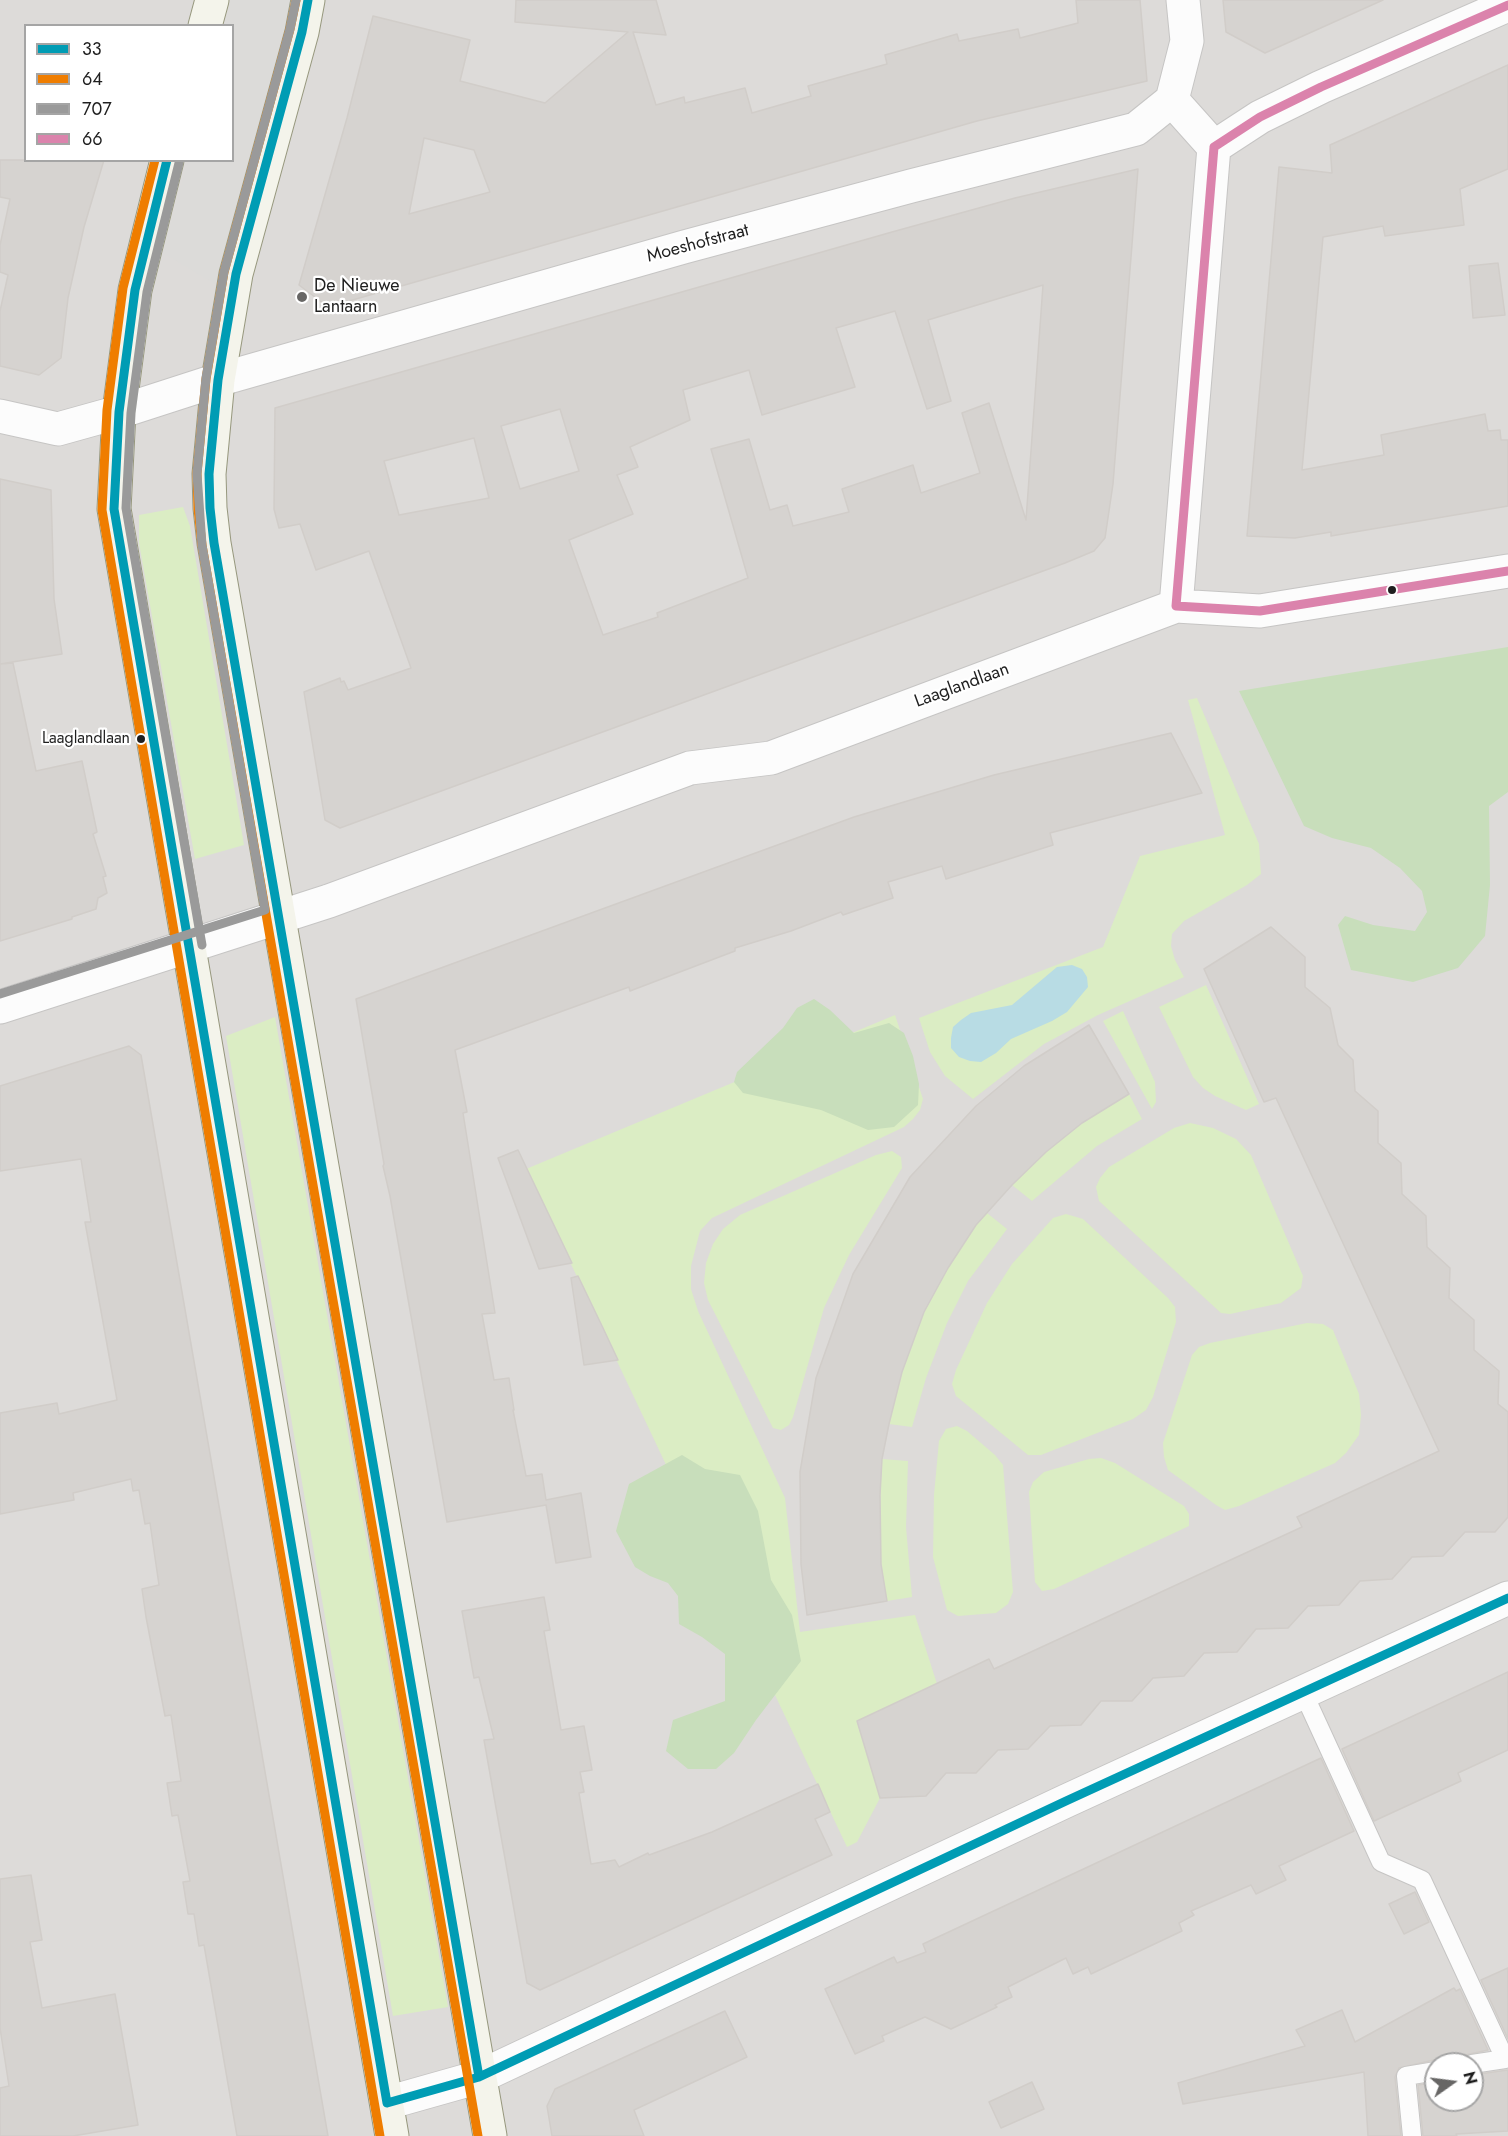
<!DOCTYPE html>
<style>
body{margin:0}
#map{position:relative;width:1508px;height:2136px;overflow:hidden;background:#eeebe8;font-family:Jost,sans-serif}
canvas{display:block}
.legend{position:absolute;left:24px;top:24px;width:210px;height:138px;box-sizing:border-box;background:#fff;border:2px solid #a5a5a5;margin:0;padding:8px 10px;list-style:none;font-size:18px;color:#1f1f1f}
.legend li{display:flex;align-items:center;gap:12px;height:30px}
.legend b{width:30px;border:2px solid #a5a5a5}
.north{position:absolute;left:1424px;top:2052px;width:60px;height:60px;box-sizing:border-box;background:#fff;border:2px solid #a5a5a5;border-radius:50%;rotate:76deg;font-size:16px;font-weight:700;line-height:24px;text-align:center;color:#1f1f1f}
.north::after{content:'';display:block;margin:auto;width:21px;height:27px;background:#676665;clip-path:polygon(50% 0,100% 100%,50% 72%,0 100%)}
</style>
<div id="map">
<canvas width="1508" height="2136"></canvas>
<ul class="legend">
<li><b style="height:8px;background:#009cb4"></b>33</li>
<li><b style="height:8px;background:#ef7d00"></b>64</li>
<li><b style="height:8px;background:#9a9a9a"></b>707</li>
<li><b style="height:8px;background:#db83ac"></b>66</li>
</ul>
<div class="north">N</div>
</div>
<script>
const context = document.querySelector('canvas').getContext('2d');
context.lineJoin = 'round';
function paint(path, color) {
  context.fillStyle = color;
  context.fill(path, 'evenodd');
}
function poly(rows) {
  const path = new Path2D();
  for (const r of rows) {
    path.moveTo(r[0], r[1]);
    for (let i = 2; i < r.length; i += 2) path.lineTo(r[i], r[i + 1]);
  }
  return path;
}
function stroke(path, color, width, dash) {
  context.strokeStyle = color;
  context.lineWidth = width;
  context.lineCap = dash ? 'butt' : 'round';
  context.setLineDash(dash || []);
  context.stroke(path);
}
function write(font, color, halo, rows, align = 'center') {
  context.font = font + ' Jost,sans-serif';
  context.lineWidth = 4.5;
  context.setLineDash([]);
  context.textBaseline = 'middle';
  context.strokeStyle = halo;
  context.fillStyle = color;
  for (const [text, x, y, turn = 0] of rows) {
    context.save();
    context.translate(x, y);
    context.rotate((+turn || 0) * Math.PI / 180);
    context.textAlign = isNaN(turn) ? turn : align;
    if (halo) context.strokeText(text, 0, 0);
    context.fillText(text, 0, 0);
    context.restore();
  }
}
paint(poly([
 [0,0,1508,0,1508,2136,0,2136],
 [26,26,232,26,232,160,26,160],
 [1436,2064,1472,2064,1472,2100,1436,2100]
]), '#dddbd9');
paint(poly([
 [183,507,190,526,244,845,195,859,139,543,139,515],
 [1197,698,1259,844,1261,874,1247,885,1184,921,1172,934,1171,946,1175,960,1184,977,1098,1015,1044,1044,973,1099,945,1076,930,1052,919,1018,1103,947,1140,856,1225,835,1188,700],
 [1206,985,1259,1104,1246,1110,1215,1096,1203,1088,1193,1077,1159,1007],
 [1123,1011,1155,1082,1156,1102,1152,1109,1103,1021],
 [895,1015,923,1099,920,1110,913,1119,904,1127,712,1218,700,1231,691,1266,691,1289,698,1311,785,1498,800,1632,915,1615,937,1684,857,1721,880,1798,857,1842,847,1847,526,1169],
 [275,1017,448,2007,393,2016,226,1036],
 [1129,1094,1142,1119,1097,1146,1032,1201,1012,1185,1046,1152,1082,1123],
 [1190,1123,1213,1128,1236,1139,1251,1155,1303,1276,1301,1288,1281,1303,1230,1314,1221,1313,1099,1201,1096,1187,1100,1178,1109,1167,1174,1128],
 [892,1151,901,1157,902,1168,849,1255,824,1308,793,1417,789,1425,781,1430,773,1428,708,1300,704,1283,706,1263,713,1244,723,1229,740,1215,876,1155],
 [987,1213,1007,1229,968,1281,947,1323,926,1378,912,1427,889,1424,902,1372,924,1312,948,1268,976,1225],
 [1066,1214,1083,1219,1168,1298,1175,1307,1176,1322,1153,1397,1146,1410,1133,1419,1041,1455,1028,1455,956,1396,952,1384,956,1370,987,1303,1012,1264,1053,1218],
 [1307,1323,1323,1324,1333,1330,1359,1394,1361,1415,1359,1435,1346,1453,1335,1463,1239,1506,1225,1510,1216,1505,1168,1470,1164,1457,1163,1443,1192,1355,1199,1347,1210,1343],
 [957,1426,967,1431,995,1455,1003,1465,1013,1592,1008,1604,996,1613,958,1616,947,1610,933,1557,934,1495,939,1441,946,1429],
 [1101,1458,1115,1463,1184,1506,1189,1514,1189,1526,1054,1589,1042,1591,1035,1582,1029,1492,1033,1482,1044,1472,1089,1459],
 [882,1459,908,1461,906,1527,912,1597,887,1601,881,1564,879,1528]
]), '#dbedc4');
paint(poly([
 [1508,647,1508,792,1489,806,1490,885,1485,936,1458,968,1413,982,1351,970,1338,925,1345,916,1373,925,1415,931,1427,912,1422,891,1400,868,1371,848,1332,838,1304,826,1239,691],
 [814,999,830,1010,854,1033,889,1023,904,1033,913,1056,919,1084,918,1105,894,1127,868,1130,821,1110,743,1093,734,1082,737,1072,783,1028,797,1008],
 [682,1455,705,1469,740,1475,758,1511,771,1580,792,1615,801,1661,756,1720,734,1753,716,1769,688,1769,666,1751,673,1720,725,1701,725,1654,702,1637,679,1624,678,1596,668,1583,650,1576,635,1567,616,1531,629,1484]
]), '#c8debb');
paint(poly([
 [231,0,292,0,270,98,215,284,163,253,188,161,232,160,232,26,225,25]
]), '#dcdbd9');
paint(poly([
 [1072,965,1082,969,1087,977,1088,987,1067,1012,1052,1021,1011,1039,996,1053,981,1062,970,1061,959,1057,951,1048,951,1038,953,1027,961,1020,971,1013,1012,1005,1057,967]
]), '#b8dce4');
const building = poly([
 [516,0,656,0,666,35,633,32,656,105,684,97,685,103,745,88,752,113,811,96,808,86,887,64,885,55,957,34,959,41,1018,29,1020,38,1078,23,1076,0,1140,0,1147,81,977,121,328,307,299,285,347,118,373,16,470,40,460,81,545,103,628,32,515,22,516,0],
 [424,138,474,150,490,192,409,214,424,138],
 [1223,0,1383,0,1265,53,1226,32,1223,0],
 [1508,65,1508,169,1460,189,1464,225,1385,236,1383,226,1323,237,1302,470,1384,455,1381,435,1485,414,1488,431,1500,430,1501,440,1508,440,1508,506,1331,536,1331,532,1295,538,1247,536,1279,167,1332,173,1330,145,1508,65],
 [0,160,104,160,84,227,68,298,61,358,39,375,0,366,0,311,8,275,0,272,0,245,10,199,0,197,0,160],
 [1138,169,1113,484,1105,538,1094,551,1065,563,340,828,325,820,304,692,340,678,341,682,344,681,348,690,411,668,369,551,316,570,300,524,279,528,274,509,275,408,892,232,1015,198,1138,169],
 [1043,285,1026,520,989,403,962,413,980,473,921,493,913,465,842,489,849,512,793,526,787,505,770,510,749,439,711,449,748,578,657,613,658,617,603,635,569,540,633,514,617,475,638,467,630,447,690,420,683,390,749,370,762,415,855,387,836,328,895,311,927,409,951,401,928,320,1043,285],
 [560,409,579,471,520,489,501,426,560,409],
 [474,438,489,498,399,515,384,461,474,438],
 [1498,263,1505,315,1473,318,1469,266,1498,263],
 [0,479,51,490,54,599,62,654,0,664,0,479],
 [13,663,36,771,82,761,97,832,93,834,106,876,103,877,107,893,98,898,96,909,72,917,72,919,0,941,0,664,13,663],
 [1171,733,1202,793,1050,833,1053,845,946,879,942,866,888,882,893,898,843,915,841,912,791,931,735,948,735,951,630,991,629,987,455,1050,467,1112,463,1113,495,1313,482,1314,494,1380,509,1378,514,1410,513,1410,526,1476,542,1474,546,1500,581,1493,591,1557,556,1563,546,1505,447,1522,390,1196,383,1166,384,1164,356,999,854,817,994,775,1171,733],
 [1271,927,1305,957,1305,987,1330,1008,1338,1045,1353,1060,1355,1091,1378,1111,1378,1143,1401,1163,1402,1194,1426,1216,1427,1247,1450,1268,1449,1298,1474,1320,1474,1350,1499,1371,1498,1404,1508,1412,1508,1517,1495,1532,1465,1532,1443,1556,1412,1557,1392,1579,1360,1581,1339,1605,1308,1606,1288,1628,1256,1629,1237,1652,1204,1653,1184,1676,1153,1678,1132,1701,1101,1701,1081,1725,1050,1726,1028,1749,998,1750,976,1773,946,1773,926,1796,880,1798,857,1721,989,1659,994,1669,1302,1527,1297,1517,1439,1451,1276,1098,1264,1102,1204,969,1271,927],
 [1089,1025,1129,1094,1082,1123,1046,1152,1012,1185,976,1225,948,1268,924,1312,902,1372,889,1424,882,1459,880,1495,881,1564,887,1601,807,1615,801,1564,800,1472,816,1378,853,1274,910,1177,976,1106,1024,1066,1089,1025],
 [129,1046,141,1055,328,2136,237,2136,204,1945,199,1946,194,1914,188,1914,183,1882,190,1881,178,1815,172,1816,167,1783,181,1781,171,1715,165,1716,146,1617,142,1589,159,1585,150,1523,145,1524,139,1490,133,1491,131,1479,73,1493,74,1500,0,1514,0,1413,57,1403,59,1414,117,1400,85,1222,91,1222,81,1159,0,1171,0,1086,129,1046],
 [518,1150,572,1263,539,1269,498,1158,518,1150],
 [578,1276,603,1328,618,1360,584,1365,571,1278,578,1276],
 [544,1597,550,1630,544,1631,561,1730,584,1726,592,1770,580,1772,584,1792,579,1793,591,1864,615,1860,619,1867,648,1853,649,1855,712,1832,818,1784,830,1812,815,1819,832,1855,540,1990,527,1983,484,1740,494,1739,479,1677,474,1678,462,1611,544,1597],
 [1508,1672,1508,1750,1458,1773,1461,1781,1374,1821,1342,1749,1508,1672],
 [1321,1758,1354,1831,1279,1866,1286,1880,1256,1894,1251,1885,1191,1911,1194,1915,1179,1923,1182,1931,1091,1974,1088,1967,1073,1974,1066,1958,1008,1987,1012,1997,995,2005,997,2007,951,2029,925,2017,882,2036,884,2041,855,2054,825,1989,894,1957,897,1963,926,1952,923,1944,1321,1758],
 [31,1875,42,1940,30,1942,42,2008,115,1994,138,2125,73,2136,0,2136,0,2088,9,2086,0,2028,0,1879,31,1875],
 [1415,1892,1429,1922,1404,1934,1389,1904,1415,1892],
 [1508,1968,1508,2039,1481,1980,1508,1968],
 [1454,1988,1456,1991,1460,1989,1488,2050,1465,2055,1461,2064,1445,2064,1440,2061,1434,2060,1399,2068,1395,2077,1401,2136,1368,2136,1364,2072,1183,2104,1178,2083,1305,2046,1296,2030,1342,2010,1355,2042,1454,1988],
 [725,2011,747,2057,634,2110,644,2136,552,2136,547,2106,555,2089,725,2011],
 [1508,2070,1508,2131,1456,2134,1457,2136,1423,2136,1418,2085,1436,2082,1436,2100,1472,2100,1472,2075,1508,2070],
 [1032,2082,1044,2109,1001,2128,989,2102,1032,2082]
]);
paint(building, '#d6d3d0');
stroke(building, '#d1cdc9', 1.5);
const lane = poly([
 [1303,1692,1381,1862,1422,1880,1505,2059,1508,2058],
 [1472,2064,1505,2059],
 [1412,2136,1406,2076,1436,2071]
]);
const street = poly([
 [1172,100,1187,41,1183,0],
 [1172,100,1214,147],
 [1214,147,1260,117,1321,87,1508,5],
 [0,416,58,429,119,412,218,380,684,247,911,186,1136,129,1172,100],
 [1176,606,1214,147],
 [0,1007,329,901,690,768,771,758,1176,606,1260,611,1508,571],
 [387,2103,479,2077,1066,1801,1508,1598]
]);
const secondary = poly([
 [308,0,302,32,236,274,218,380,209,474,210,508,214,543,490,2136],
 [205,26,212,0],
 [167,160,135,290,119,412,114,509,392,2136]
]);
stroke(lane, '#c6c5c4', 20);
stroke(street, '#c6c5c4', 35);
stroke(secondary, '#97987e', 35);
stroke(lane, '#fcfcfc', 18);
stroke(street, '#fcfcfc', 33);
stroke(secondary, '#f4f4eb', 33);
stroke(poly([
 [308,0,302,32,236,274,218,380,209,474,210,508,214,543,479,2077],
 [167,160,135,290,119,412,114,509,387,2103,479,2077,1066,1801,1508,1598]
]), '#009cb4', 9);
stroke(poly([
 [296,0,290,29,224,272,206,379,197,473,198,509,202,545,478,2136],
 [155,160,123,288,107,410,102,510,380,2136]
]), '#ef7d00', 9);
stroke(poly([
 [179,163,147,292,131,413,126,508,202,945],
 [0,994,265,910,202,545,197,474,206,378,224,272,290,29,296,0]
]), '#9a9a9a', 9);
stroke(poly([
 [1214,147,1260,117,1321,87,1508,5],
 [1176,606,1214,147],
 [1176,606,1260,611,1508,571]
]), '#db83ac', 9);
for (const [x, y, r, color] of [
 [302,297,6,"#676665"],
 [1392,590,5,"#1f1f1f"],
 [141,739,5,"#1f1f1f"]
]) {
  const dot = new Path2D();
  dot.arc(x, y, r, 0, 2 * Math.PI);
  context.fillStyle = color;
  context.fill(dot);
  stroke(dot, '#fff', 2);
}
write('16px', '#1f1f1f', '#fff', [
 ["Laaglandlaan",130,739]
], 'right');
write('18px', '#1f1f1f', '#fff', [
 ["Moeshofstraat",698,244,-15],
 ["Laaglandlaan",962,686,-20]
]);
write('18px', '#1f1f1f', '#fff', [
 ["De Nieuwe",314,287],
 ["Lantaarn",314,308]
], 'left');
</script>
